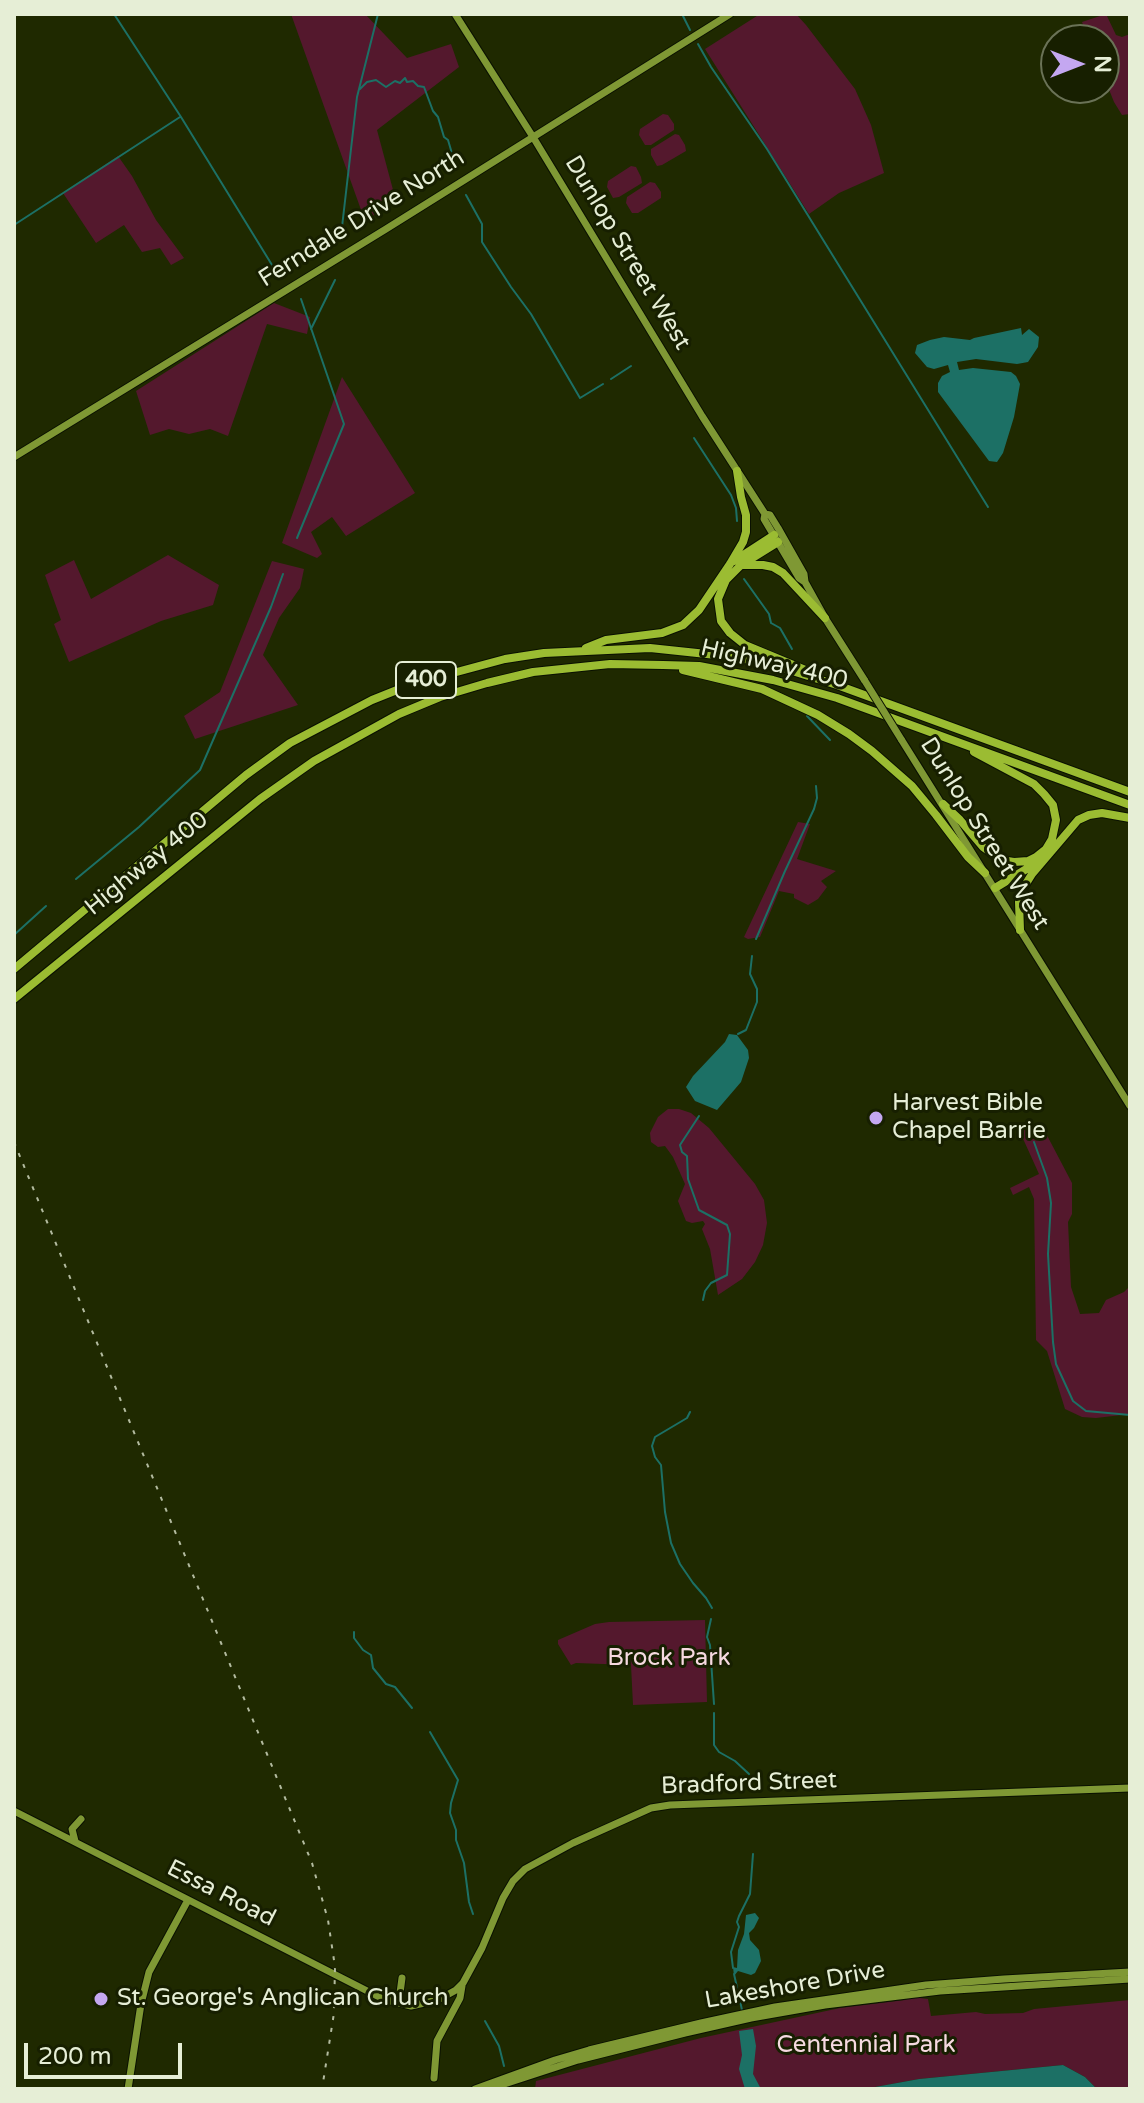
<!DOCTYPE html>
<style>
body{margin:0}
#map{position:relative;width:1144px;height:2103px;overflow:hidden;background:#1f2900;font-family:"Varela Round",sans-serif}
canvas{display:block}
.frame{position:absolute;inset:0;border:16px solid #e6eed6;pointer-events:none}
.north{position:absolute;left:1040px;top:24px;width:80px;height:80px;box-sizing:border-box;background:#171f00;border:2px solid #6a7256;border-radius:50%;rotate:90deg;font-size:22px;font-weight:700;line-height:32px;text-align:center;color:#e6eed6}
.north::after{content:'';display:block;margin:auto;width:28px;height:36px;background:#c4a7f1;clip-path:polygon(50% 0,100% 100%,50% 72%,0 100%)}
.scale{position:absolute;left:24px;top:2043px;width:158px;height:36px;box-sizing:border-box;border:4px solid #e6eed6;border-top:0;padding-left:10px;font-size:24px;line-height:28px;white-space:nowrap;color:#e6eed6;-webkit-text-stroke:6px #171f00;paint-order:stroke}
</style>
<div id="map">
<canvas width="1144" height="2103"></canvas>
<div class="frame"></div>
<div class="north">N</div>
<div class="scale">200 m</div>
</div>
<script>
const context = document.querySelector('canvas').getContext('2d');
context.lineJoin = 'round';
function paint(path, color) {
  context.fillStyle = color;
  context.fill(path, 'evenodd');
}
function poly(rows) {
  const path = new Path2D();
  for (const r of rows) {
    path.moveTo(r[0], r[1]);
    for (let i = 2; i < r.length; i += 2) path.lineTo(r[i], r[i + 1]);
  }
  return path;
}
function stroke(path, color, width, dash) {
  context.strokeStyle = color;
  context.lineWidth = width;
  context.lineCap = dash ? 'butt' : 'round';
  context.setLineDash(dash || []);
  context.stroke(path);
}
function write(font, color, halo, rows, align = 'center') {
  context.font = font + ' "Varela Round",sans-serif';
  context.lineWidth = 6;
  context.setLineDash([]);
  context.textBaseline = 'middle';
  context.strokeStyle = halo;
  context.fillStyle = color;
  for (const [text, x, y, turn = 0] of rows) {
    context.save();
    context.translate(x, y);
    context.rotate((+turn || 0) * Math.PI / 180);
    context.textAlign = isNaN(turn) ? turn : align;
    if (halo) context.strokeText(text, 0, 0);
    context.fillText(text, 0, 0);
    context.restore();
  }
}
paint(poly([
 [291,14,365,14,407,58,451,44,459,67,377,130,396,201,365,221],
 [760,14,796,14,806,25,855,89,871,125,884,173,839,193,809,214,705,49],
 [1106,14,1116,35,1122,37,1130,34,1130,114,1122,115,1114,102,1104,77,1104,40,1089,40,1082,22],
 [663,114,668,115,674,124,674,130,651,145,645,145,639,135,640,129],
 [675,134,679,135,685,145,686,151,662,165,657,166,651,155,651,149],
 [118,156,132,176,156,220,184,258,171,265,160,248,142,252,124,225,96,243,63,193],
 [631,166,636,167,641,177,642,183,619,197,613,198,607,187,608,181],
 [650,182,655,183,661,192,661,198,638,213,632,213,626,203,627,197],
 [274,303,310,317,307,334,267,324,228,436,210,429,189,434,169,429,150,435,136,391],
 [342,377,415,493,346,536,332,517,311,532,322,554,317,558,282,543],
 [168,555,219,585,213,605,161,621,69,662,54,624,61,620,45,575,74,560,91,599],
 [272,561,304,569,300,588,279,618,263,655,298,705,195,739,184,716,220,692],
 [798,822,810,824,797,859,836,871,821,881,827,887,818,899,808,905,794,898,794,894,779,891,760,937,748,939,744,937],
 [668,1109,679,1109,691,1113,709,1128,755,1184,764,1200,767,1223,763,1245,755,1262,742,1279,718,1295,710,1249,702,1229,705,1224,703,1221,692,1223,686,1221,678,1201,685,1184,673,1157,665,1146,658,1147,651,1142,650,1133,658,1117],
 [1040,1122,1072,1183,1072,1214,1068,1222,1071,1287,1080,1314,1099,1313,1106,1300,1124,1292,1130,1286,1130,1414,1096,1418,1082,1417,1065,1409,1047,1351,1036,1340,1034,1199,1029,1187,1013,1195,1010,1188,1039,1174,1020,1132],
 [705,1620,707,1702,633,1705,631,1665,576,1663,571,1665,558,1644,558,1640,595,1624,609,1622],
 [912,1997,928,1999,931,2016,976,2012,985,2014,1023,2013,1034,2009,1130,2000,1130,2089,1097,2089,1085,2077,1063,2065,919,2079,864,2089,535,2089,536,2081,701,2038,840,2008,905,2000]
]), '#54182d');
paint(poly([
 [1021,328,1022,335,1029,329,1039,337,1038,347,1028,362,1017,364,976,359,957,362,959,370,973,368,1011,372,1016,376,1020,384,1014,417,1003,453,997,462,989,461,938,392,938,383,942,376,950,372,948,365,934,369,927,367,915,353,917,345,930,340,944,337,970,340,974,338],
 [729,1034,737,1035,748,1050,749,1058,741,1082,717,1110,695,1101,686,1087,693,1076,725,1042],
 [755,1913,759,1918,754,1928,749,1933,750,1940,759,1950,761,1961,755,1973,751,1975,738,1971,734,1976,733,1967,737,1968,738,1950,744,1934,746,1915],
 [753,2029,756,2046,753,2074,761,2089,745,2089,739,2069,742,2055,739,2031],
 [1063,2065,1085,2077,1097,2089,864,2089,919,2079]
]), '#1c7065');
stroke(poly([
 [114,14,181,117,280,278],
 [682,14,690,30],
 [698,44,711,67,767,149,988,507],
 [360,89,367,82,376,80,386,87,395,81,400,83,405,78,407,82,413,81,418,86,424,87,433,111,438,117,444,137,448,140,456,167],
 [466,195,482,224,482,242,511,287,531,314,580,398,603,384],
 [14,225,180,117],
 [342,227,357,97,378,14],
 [311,329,335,280],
 [611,379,631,366],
 [694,438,731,495,736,508,737,521],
 [297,538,344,424,301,299],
 [744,579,769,614,771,623,780,628,792,649],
 [807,716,830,740],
 [76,879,139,827,200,770,271,607,283,574],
 [14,935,46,906],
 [756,939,785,871,814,809,817,798,816,786],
 [738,1034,746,1030,757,1002,757,989,750,974,752,956],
 [699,1116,680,1145,682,1152,687,1156,688,1179,699,1210,727,1225,730,1234,727,1275,711,1283,705,1291,703,1300],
 [1034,1142,1047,1178,1051,1203,1048,1254,1053,1342,1056,1364,1073,1401,1086,1411,1130,1415],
 [690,1412,687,1418,655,1437,652,1446,655,1457,661,1465,665,1512,671,1543,680,1564,693,1583,706,1598,712,1608],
 [1130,1580,1130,1579],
 [711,1619,707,1637,710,1645,714,1704],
 [354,1632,354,1638,363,1650,371,1655,373,1668,386,1684,395,1687,412,1708],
 [714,1713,714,1745,719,1752,735,1761,749,1774],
 [430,1732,458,1780,451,1803,450,1813,456,1830,456,1840,464,1863,469,1902,473,1914],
 [733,1968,731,1952,739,1927,737,1922,739,1916,750,1894,753,1854],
 [734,1974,742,2010],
 [485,2021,499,2046,504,2066]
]), '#1c7065', 2);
const major = poly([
 [455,14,533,137,702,416,765,514,764,519,799,578,805,582],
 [14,457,386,229,730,14],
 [765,514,770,515,778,528,804,574,805,582,825,618,865,681],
 [901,739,1130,1106],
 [14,1811,383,1999,411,2006,438,2000,456,1990,463,1983,482,1948,503,1898,513,1881,525,1869,573,1843,651,1808,670,1805,1130,1788],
 [75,1841,72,1829,81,1819],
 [387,1998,394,1998,400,1993,402,1978],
 [434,2078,437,2041,460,1998,462,1986],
 [128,2089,141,2004,149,1972,188,1900],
 [475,2089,555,2060,589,2050,701,2023,775,2007,926,1985,1004,1979,1130,1972],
 [489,2089,578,2060,685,2033,751,2018,825,2005,940,1991,1130,1979]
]);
const highway = poly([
 [778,542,741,565,726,580,718,599,721,621,730,633,745,645,815,674],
 [734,561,774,535],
 [742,565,763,565,773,567,783,573,825,618],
 [586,648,606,640,662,633,683,625,699,610,730,564,743,542,746,532,746,515,741,497,737,471],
 [683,670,762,689,818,715,849,734,872,751,912,786,936,815,968,857,985,873],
 [943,804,960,820,983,847,1001,860,1014,862,1028,861,1036,857,1046,849,1052,839,1056,820,1053,805,1044,794,1034,784,974,752],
 [995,888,1038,862],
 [1020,930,1019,902,1022,890,1032,874,1078,820,1089,815,1102,813,1130,818],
 [14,969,246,775,290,743,372,700,412,684,505,659,544,653,650,648,735,657,773,665,837,685,1130,792],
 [14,999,260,799,314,761,399,714,440,697,487,683,533,672,610,664,663,665,699,666,773,680,837,698,1130,805]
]);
stroke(major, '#0a1100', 9);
stroke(highway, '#0a1100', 10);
stroke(major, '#7f9834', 7);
stroke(highway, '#9bbc32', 8);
stroke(poly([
 [14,1142,312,1863,328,1920,335,1967,334,2013,322,2089]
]), '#b3bb9f', 2, [4, 8]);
const majorBridge = poly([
 [865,681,901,739]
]);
stroke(majorBridge, '#0a1100', 9, []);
stroke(majorBridge, '#7f9834', 7);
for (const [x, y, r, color] of [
 [876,1118,8,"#c4a7f1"],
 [101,1999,8,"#c4a7f1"]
]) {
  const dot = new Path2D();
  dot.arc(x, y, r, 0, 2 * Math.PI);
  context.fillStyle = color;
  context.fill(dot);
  stroke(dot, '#171f00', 3);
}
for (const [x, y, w] of [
 [426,680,60]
]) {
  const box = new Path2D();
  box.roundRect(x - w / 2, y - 18, w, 36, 6);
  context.fillStyle = '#171f00';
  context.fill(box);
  stroke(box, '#e6eed6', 2);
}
write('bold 22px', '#e6eed6', null, [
 ["400",426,680]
]);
write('24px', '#e6eed6', '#171f00', [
 ["Ferndale Drive North",362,219,-32],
 ["Dunlop Street West",627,253,59],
 ["Highway 400",774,665,13],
 ["Dunlop Street West",984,834,58],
 ["Highway 400",147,864,-39],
 ["Bradford Street",749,1784,-2],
 ["Essa Road",221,1894,27],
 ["Lakeshore Drive",795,1986,-10]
]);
write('24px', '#e6eed6', '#171f00', [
 ["Harvest Bible",892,1104],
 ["Chapel Barrie",892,1132],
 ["St. George's Anglican Church",117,1999]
], 'left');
write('24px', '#f6d9e0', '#171f00', [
 ["Brock Park",669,1659],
 ["Centennial Park",866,2046]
]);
</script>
